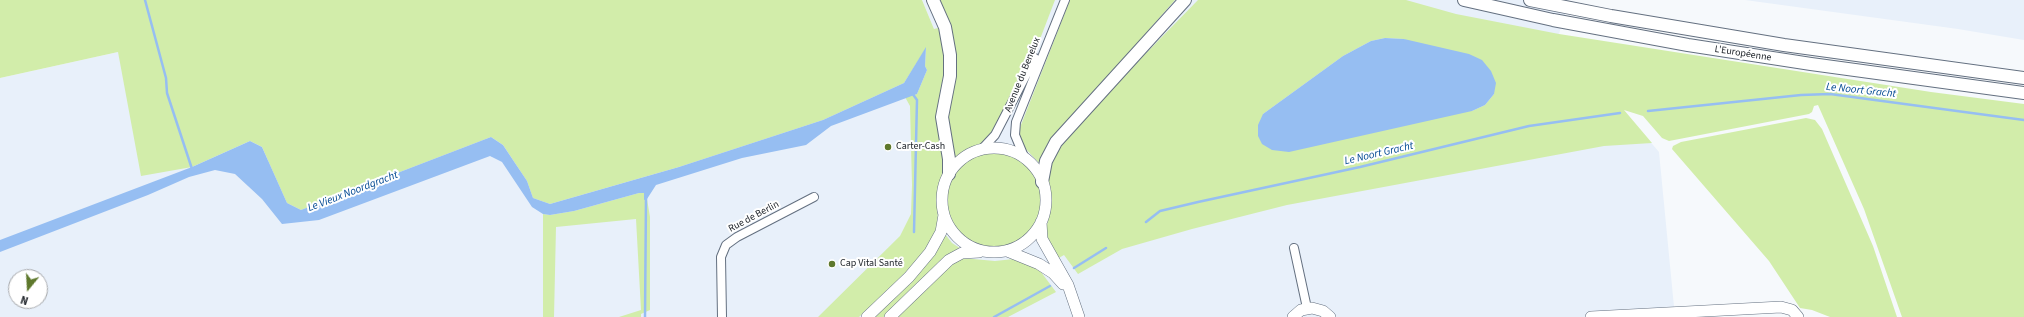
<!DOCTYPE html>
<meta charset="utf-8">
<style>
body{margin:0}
#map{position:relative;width:2024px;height:317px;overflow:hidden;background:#f6f9fc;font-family:"Source Sans 3",sans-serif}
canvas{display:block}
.north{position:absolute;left:8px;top:269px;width:40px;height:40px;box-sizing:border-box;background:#fff;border:1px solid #a6a8ab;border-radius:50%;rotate:198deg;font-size:11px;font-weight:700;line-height:16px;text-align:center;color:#21262c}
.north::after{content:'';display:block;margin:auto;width:14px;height:18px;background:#5e782c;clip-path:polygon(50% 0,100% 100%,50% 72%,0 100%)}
</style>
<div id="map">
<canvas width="2024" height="317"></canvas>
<div class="north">N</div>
</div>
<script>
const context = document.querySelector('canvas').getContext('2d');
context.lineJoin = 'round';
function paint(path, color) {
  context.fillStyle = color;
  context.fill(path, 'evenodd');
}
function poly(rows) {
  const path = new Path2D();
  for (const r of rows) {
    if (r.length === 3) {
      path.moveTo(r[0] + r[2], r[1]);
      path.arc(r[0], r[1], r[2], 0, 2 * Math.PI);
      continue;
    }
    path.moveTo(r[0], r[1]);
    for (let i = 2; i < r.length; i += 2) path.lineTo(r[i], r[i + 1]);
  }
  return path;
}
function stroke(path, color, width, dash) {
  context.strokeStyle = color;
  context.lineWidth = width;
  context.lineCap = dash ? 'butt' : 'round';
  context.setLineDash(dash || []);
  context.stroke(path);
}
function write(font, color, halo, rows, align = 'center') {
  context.font = font + ' "Source Sans 3",sans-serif';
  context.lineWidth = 4;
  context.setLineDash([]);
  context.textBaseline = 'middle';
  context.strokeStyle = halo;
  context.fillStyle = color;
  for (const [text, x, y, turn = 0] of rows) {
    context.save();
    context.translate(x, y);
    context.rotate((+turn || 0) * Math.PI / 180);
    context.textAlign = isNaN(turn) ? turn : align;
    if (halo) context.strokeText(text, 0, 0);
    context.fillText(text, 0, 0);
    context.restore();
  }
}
paint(poly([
 [922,0,1569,0,1559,34,1659,152,1675,317,0,317,0,78,118,52,192,167,470,143,491,137,550,204,679,167,934,29],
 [16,277,40,277,40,301,16,301],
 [1745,0,2024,0,2024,40,1958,29]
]), '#e8f0fa');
paint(poly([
 [0,0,922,0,934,29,938,28,943,45,945,66,937,110,937,127,944,159,944,169,937,190,938,227,931,245,906,272,859,317,818,317,900,236,911,214,912,185,910,106,905,97,917,94,927,70,925,66,926,48,904,83,823,120,679,167,550,204,533,198,527,181,503,145,491,137,301,210,287,203,262,147,250,141,192,167,141,176,118,52,0,78],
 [939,0,1055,0,1037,47,989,137,982,144,967,149,954,160,947,125,953,82],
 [1070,0,1175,0,1059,132,1041,165,1022,145,1019,130],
 [1198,0,1406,0,1456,14,1559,34,1931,92,2024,104,2024,317,1902,317,1864,209,1818,105,1814,106,1812,112,1809,114,1669,141,1662,138,1643,116,1624,110,1652,143,1604,146,1287,205,1192,229,1122,249,1078,274,1064,255,1057,259,1045,235,1052,200,1048,180,1050,168,1056,150,1071,130],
 [1385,38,1404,39,1494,94,1485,105,1472,111,1263,114,1343,56,1371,41],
 [1806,118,1815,120,1822,129,1873,246,1897,317,1830,317,1812,310,1800,308,1769,261,1672,149,1673,146,1681,142],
 [994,200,48],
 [639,193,644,193,645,200,647,199,650,217,650,310,641,314,641,317,619,317,641,310,636,219,556,227,554,317,543,317,543,214,550,215,574,211],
 [945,234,952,243,963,250,905,297,884,317,872,317],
 [962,258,995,261,1014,259,1038,268,1056,292,1008,317,897,317,946,265]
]), '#d2edaa');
paint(poly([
 [1385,38,1404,39,1469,54,1482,60,1491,71,1496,83,1494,94,1485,105,1472,111,1289,152,1272,150,1262,144,1258,136,1258,125,1263,114,1343,56,1371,41],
 [926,47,925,66,927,70,917,94,831,126,806,145,742,158,656,185,647,199,644,200,644,193,639,193,574,211,550,215,543,214,532,207,502,162,490,156,319,220,282,224,262,199,235,174,215,170,189,177,148,195,0,252,0,240,192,167,250,141,262,147,287,203,301,210,491,137,503,145,527,181,533,198,550,204,679,167,823,120,904,83]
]), '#96bef2');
stroke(poly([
 [145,0,166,78,167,93,192,169],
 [912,93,917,100,914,232],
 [1648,111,1801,95,1830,94,2024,120],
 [1146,222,1160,211,1198,202,1360,167,1529,126,1620,113],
 [1074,268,1106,248],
 [645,317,646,196],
 [994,317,1050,286]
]), '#96bef2', 2.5);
const minor = poly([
 [981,150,995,135,1035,58],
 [1025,159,1015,135,1016,122,1065,0],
 [1294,248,1307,308],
 [722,317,721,257,726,245,737,237,814,197]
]);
const major = poly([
 [994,200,52],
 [1041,222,1042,239,1068,285,1079,317],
 [1007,251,1039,264,1053,273,1063,284],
 [867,317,909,277,930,252,941,232,944,215],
 [890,317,949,260,962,253,979,252],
 [1293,317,1301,310,1312,308,1323,311,1330,317],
 [1591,317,1781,307,1792,310,1798,317]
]);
const highway = poly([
 [933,0,945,27,950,55,950,76,942,117,949,159,949,174],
 [1464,0,1553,20,1688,45,1811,64,2024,93],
 [1530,0,1611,16,1784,45,2024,78],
 [1042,182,1046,161,1056,142,1185,0]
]);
stroke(minor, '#647080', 10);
stroke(major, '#647080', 12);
stroke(highway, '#647080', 14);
stroke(minor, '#fff', 8);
stroke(major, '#fff', 11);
stroke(highway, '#fff', 12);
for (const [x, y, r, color] of [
 [888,147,4,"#5e782c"],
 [832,264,4,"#5e782c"]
]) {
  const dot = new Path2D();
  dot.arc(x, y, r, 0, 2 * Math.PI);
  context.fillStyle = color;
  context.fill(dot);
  stroke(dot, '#fff', 1.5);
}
write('10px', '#21262c', '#fff', [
 ["L'Européenne",1743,54,9],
 ["Avenue du Benelux",1023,75,-68],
 ["Rue de Berlin",754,217,-28]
]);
write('10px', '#21262c', '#fff', [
 ["Carter-Cash",896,147],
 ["Cap Vital Santé",840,264]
], 'left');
write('italic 11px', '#004892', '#fff', [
 ["Le Noort Gracht",1861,91,6],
 ["Le Noort Gracht",1379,154,-13],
 ["Le Vieux Noordgracht",353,192,-21]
]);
</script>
